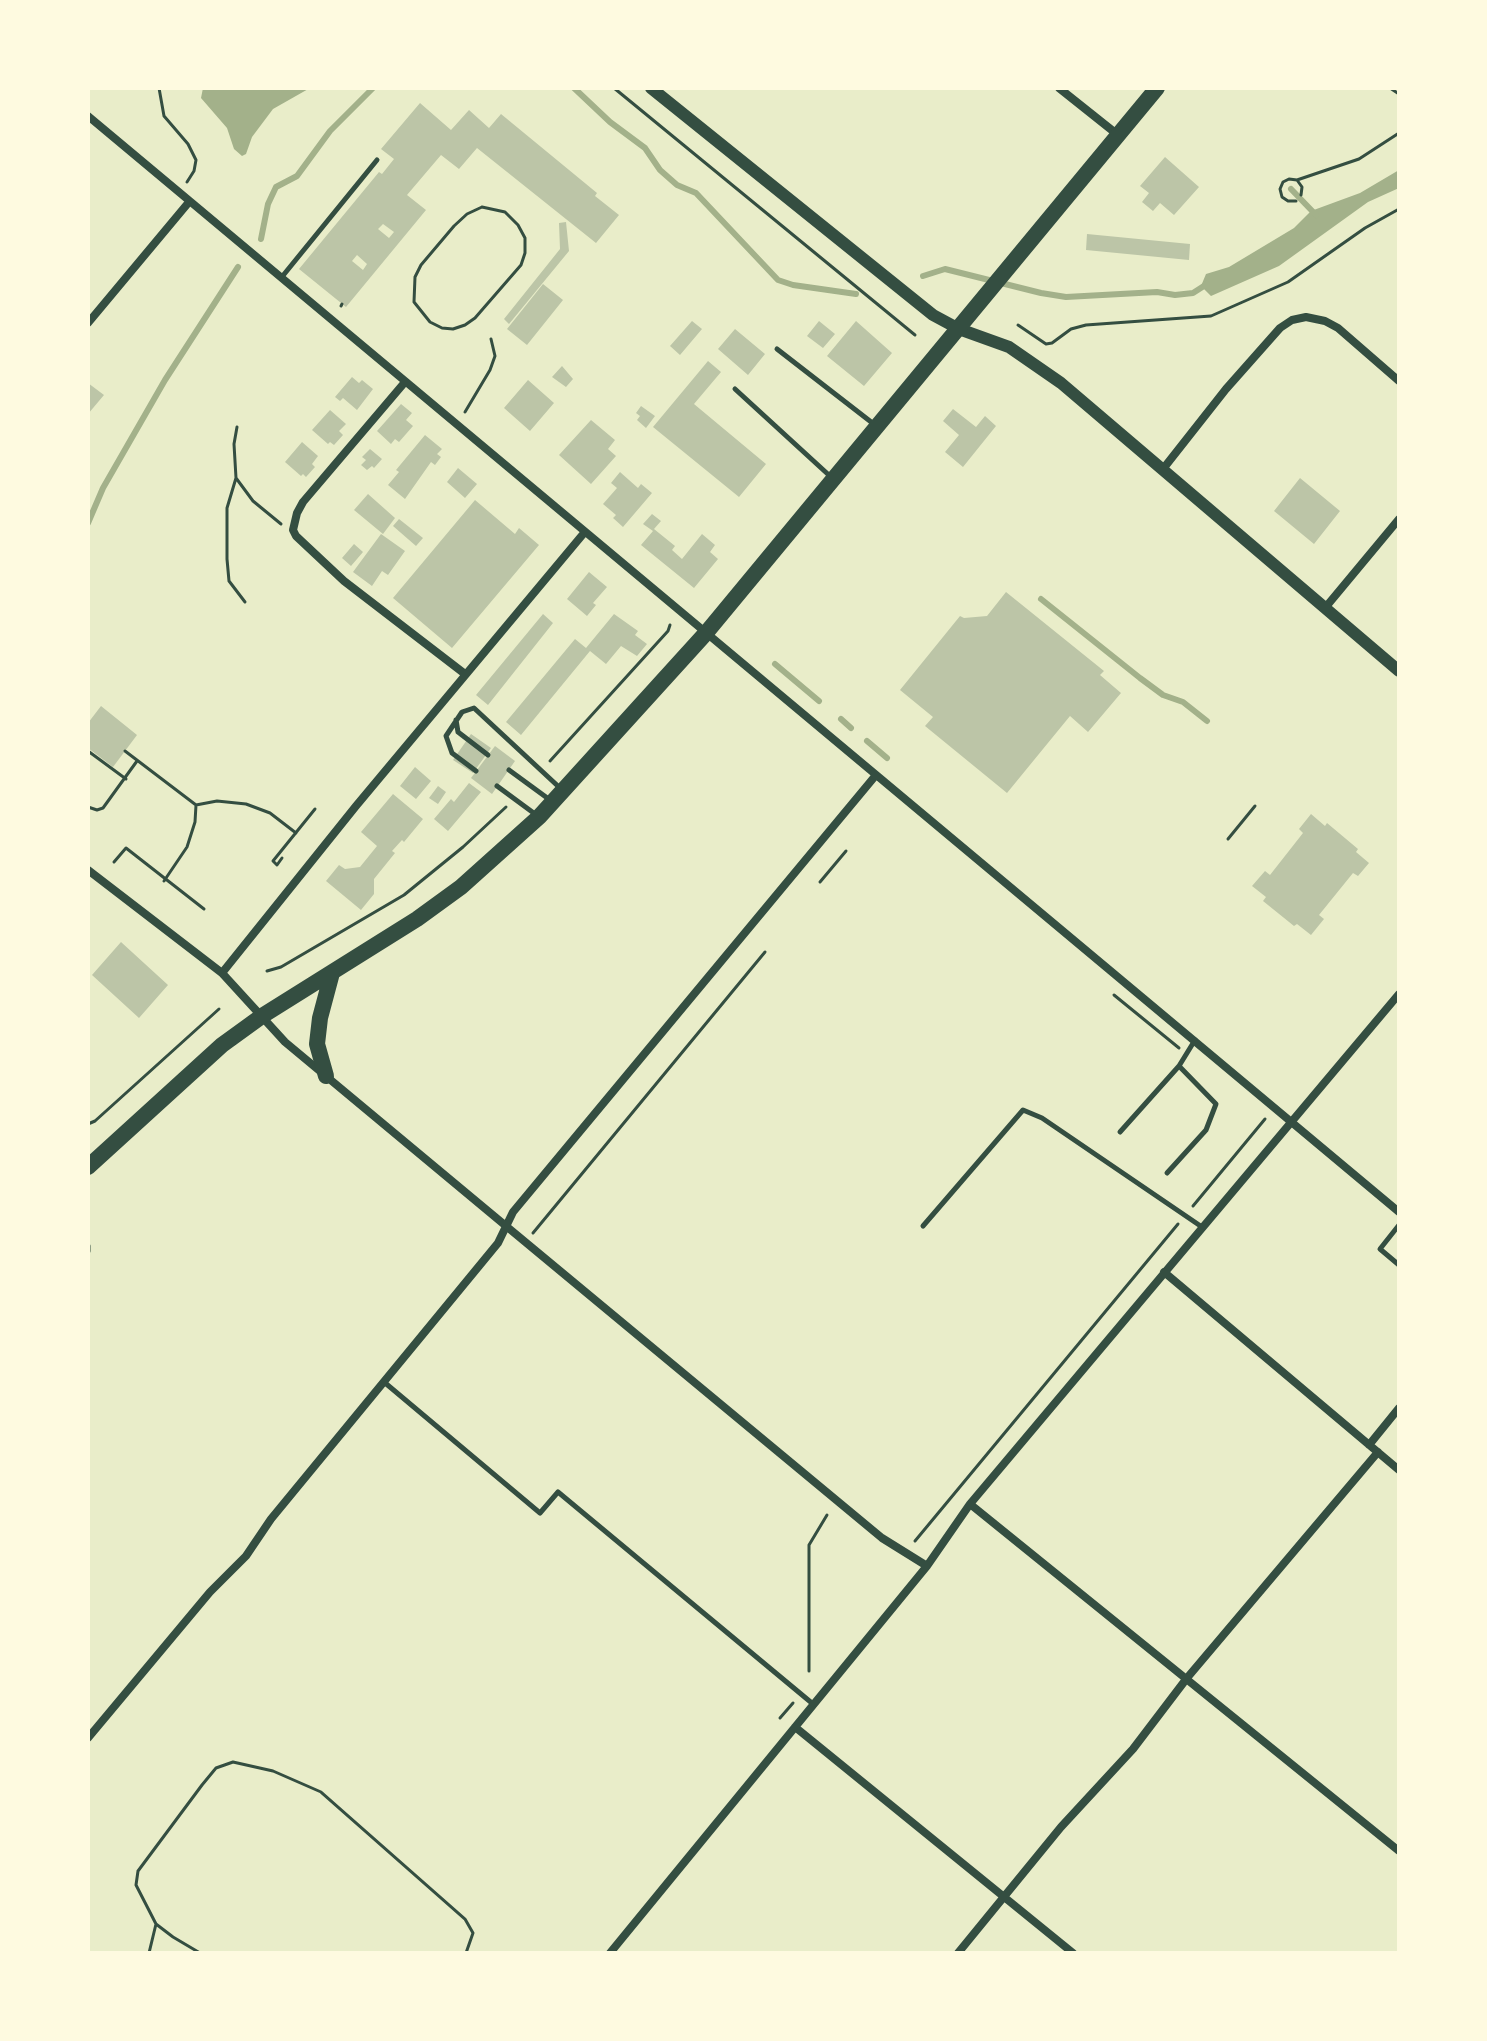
<!DOCTYPE html>
<style>
body{margin:0}
#map{position:relative;width:1487px;height:2041px;overflow:hidden;background:#e9edc9;font-family:"Noto Sans",sans-serif}
canvas{display:block}
.frame{position:absolute;inset:0;border:90px solid #fefae0;pointer-events:none}
</style>
<div id="map">
<canvas width="1487" height="2041"></canvas>
<div class="frame"></div>
</div>
<script>
const context = document.querySelector('canvas').getContext('2d');
context.lineJoin = 'round';
function paint(path, color) {
  context.fillStyle = color;
  context.fill(path, 'evenodd');
}
function poly(rows) {
  const path = new Path2D();
  for (const r of rows) {
    path.moveTo(r[0], r[1]);
    for (let i = 2; i < r.length; i += 2) path.lineTo(r[i], r[i + 1]);
  }
  return path;
}
function stroke(path, color, width, dash) {
  context.strokeStyle = color;
  context.lineWidth = width;
  context.lineCap = dash ? 'butt' : 'round';
  context.setLineDash(dash || []);
  context.stroke(path);
}
paint(poly([
 [203,88,310,88,273,109,252,137,246,154,242,156,234,149,227,128,201,98],
 [1399,170,1399,188,1368,202,1279,266,1211,296,1201,286,1206,274,1229,267,1294,228,1311,211,1360,193]
]), '#a3b18a');
stroke(poly([
 [574,88,610,122,645,148,660,170,677,185,696,193,778,280,793,285,856,294],
 [1291,189,1316,215],
 [261,239,268,204,276,187,297,176,330,131,373,88],
 [923,276,945,269,1041,293,1066,297,1157,292,1175,295,1193,293,1207,284],
 [88,523,103,488,165,380,238,267],
 [1041,599,1140,678,1163,695,1183,702,1207,721],
 [775,664,819,701],
 [841,719,851,728],
 [867,741,887,758]
]), '#a3b18a', 6);
paint(poly([
 [420,103,451,130,469,110,489,128,501,114,597,193,595,196,619,215,596,243,477,148,459,169,441,155,407,195,426,210,346,307,299,269,379,172,382,174,394,159,381,149],
 [383,224,394,232,389,238,378,229],
 [357,255,367,264,363,270,352,261],
 [1165,157,1199,187,1174,215,1160,203,1153,211,1142,202,1149,193,1140,186],
 [566,222,569,251,509,324,504,319,560,249,559,223],
 [1087,234,1190,244,1189,260,1086,250],
 [543,284,563,300,527,345,507,329],
 [692,321,702,329,680,355,670,346],
 [819,321,835,334,823,348,807,336],
 [856,321,892,353,864,386,827,356],
 [735,329,765,354,748,375,718,349],
 [708,361,721,372,694,404,766,464,739,497,653,427],
 [562,366,573,379,566,387,552,377],
 [352,377,359,383,362,380,373,389,357,410,343,398,340,401,335,397],
 [528,380,554,403,530,431,504,408],
 [88,383,104,395,88,414],
 [401,404,412,413,406,420,413,426,399,442,395,439,391,444,377,431],
 [641,406,655,416,646,428,637,420,640,416,636,413],
 [953,409,976,427,985,416,996,426,963,467,945,452,959,435,943,421],
 [330,410,346,424,339,431,343,435,334,445,330,442,328,444,312,430],
 [591,420,615,440,608,449,616,456,591,484,559,455],
 [425,435,442,449,437,454,441,457,435,465,431,462,405,499,388,485,399,472,396,470],
 [302,442,318,456,312,464,315,467,306,477,303,474,301,476,285,462],
 [370,449,382,459,374,468,372,466,367,470,361,465,366,460,362,457],
 [458,468,477,484,465,498,447,482],
 [620,472,638,488,641,484,652,493,623,527,613,518,616,515,603,504,617,488,611,483],
 [1300,478,1340,511,1314,544,1274,511],
 [368,494,395,518,383,534,354,510],
 [475,500,515,534,519,528,539,545,452,648,393,598],
 [652,514,661,521,654,529,675,546,672,550,682,559,702,534,715,545,710,552,718,559,694,588,641,545,653,531,643,524],
 [399,519,423,538,416,546,393,526],
 [381,534,405,551,388,575,382,571,372,586,353,572],
 [354,544,363,552,351,566,342,558],
 [589,572,607,587,593,603,596,605,587,616,567,599],
 [1006,592,1104,671,1100,675,1121,693,1088,732,1070,716,1007,793,925,726,933,717,900,690,960,616,964,618,987,616],
 [543,614,553,623,488,705,476,695],
 [614,614,638,631,635,635,647,644,637,656,621,646,606,664,590,651,521,735,506,722,575,639,586,648],
 [101,706,137,735,113,767,88,748,88,723],
 [471,734,491,748,473,773,453,760],
 [495,746,515,761,492,794,471,778],
 [415,767,431,781,416,799,400,786],
 [469,783,481,792,448,831,434,819,451,799,454,802],
 [438,786,446,792,438,804,429,798],
 [393,794,423,819,404,842,402,840,392,851,395,853,374,879,374,894,361,910,326,881,339,865,345,869,360,867,377,846,361,832],
 [1311,814,1325,826,1327,823,1358,849,1356,852,1369,863,1358,876,1353,873,1319,915,1324,919,1311,935,1297,924,1294,926,1263,901,1266,897,1252,886,1265,871,1270,875,1303,833,1299,829],
 [121,942,168,985,139,1018,92,975]
]), '#bcc5a7');
stroke(poly([
 [159,88,164,116,188,144,196,160,194,171,187,182],
 [614,88,915,335],
 [1390,88,1399,94],
 [1297,180,1359,159,1399,133],
 [1296,201,1288,201,1282,197,1280,189,1283,182,1289,179,1297,180,1302,187,1301,195],
 [482,207,505,212,518,225,525,238,525,253,521,265,475,318,465,325,453,329,442,328,430,322,414,302,415,277,421,265,454,226,467,214,482,207],
 [341,306,342,304],
 [1018,325,1046,344,1052,343,1071,329,1086,325,1211,316,1288,282,1365,228,1399,209],
 [465,412,490,370,495,356,491,339],
 [237,427,234,444,236,478,253,501,281,524],
 [236,478,227,508,227,559,229,581,245,602],
 [88,751,126,779],
 [125,751,196,805,217,801,246,804,270,813,296,833],
 [550,761,668,631,670,625],
 [88,807,97,810,103,808,137,761],
 [1228,839,1255,806],
 [282,858,277,865,273,861,315,809],
 [114,862,126,848,204,909],
 [164,881,187,847,195,822,196,805],
 [820,882,846,851],
 [267,971,281,967,404,895,463,847,506,807],
 [1114,995,1179,1048],
 [88,1124,95,1121,219,1009],
 [1193,1206,1265,1119],
 [533,1233,765,952],
 [915,1541,1178,1224],
 [809,1671,809,1545,827,1515],
 [780,1718,793,1703],
 [156,1924,173,1937,200,1953],
 [149,1953,156,1924,136,1885,138,1871,202,1785,216,1768,233,1762,273,1771,321,1792,465,1919,473,1933,466,1953]
]), '#344e41', 3);
stroke(poly([
 [281,278,377,160],
 [777,349,875,425],
 [735,389,831,477],
 [456,720,458,732,488,755],
 [509,770,550,800],
 [476,771,452,753,446,736,462,712,474,708,560,788],
 [497,786,535,814],
 [1120,1132,1179,1066],
 [1167,1173,1206,1130,1216,1104,1179,1066,1195,1040],
 [1399,1225,1380,1249,1399,1265],
 [923,1226,1023,1110,1042,1118,1202,1227],
 [88,1246,88,1251],
 [384,1382,540,1513,558,1492,813,1704]
]), '#344e41', 5);
stroke(poly([
 [1059,88,1118,135],
 [88,116,1399,1212],
 [88,323,189,202],
 [405,382,303,502,297,513,293,530,296,536,344,581,465,674],
 [1163,469,1226,389,1280,328,1292,320,1306,317,1325,321,1338,328,1399,381],
 [1325,608,1399,519],
 [88,870,222,973,285,1042,506,1226,882,1538,927,1566],
 [222,973,356,806,584,533],
 [1164,1272,1399,1470],
 [1369,1445,1399,1408],
 [970,1504,1399,1851],
 [795,1727,1073,1953],
 [88,1738,210,1592,246,1556,271,1519,498,1243,513,1212,876,775],
 [610,1953,927,1566,970,1504,1399,994],
 [958,1953,1061,1827,1133,1749,1187,1678,1378,1452]
]), '#344e41', 8);
stroke(poly([
 [651,88,933,315,959,329,1009,347,1061,383,1399,671]
]), '#344e41', 12);
stroke(poly([
 [326,1076,317,1044,320,1018,332,973],
 [88,1167,222,1045,262,1016,417,919,461,887,539,817,706,633,1157,88]
]), '#344e41', 16);
</script>
